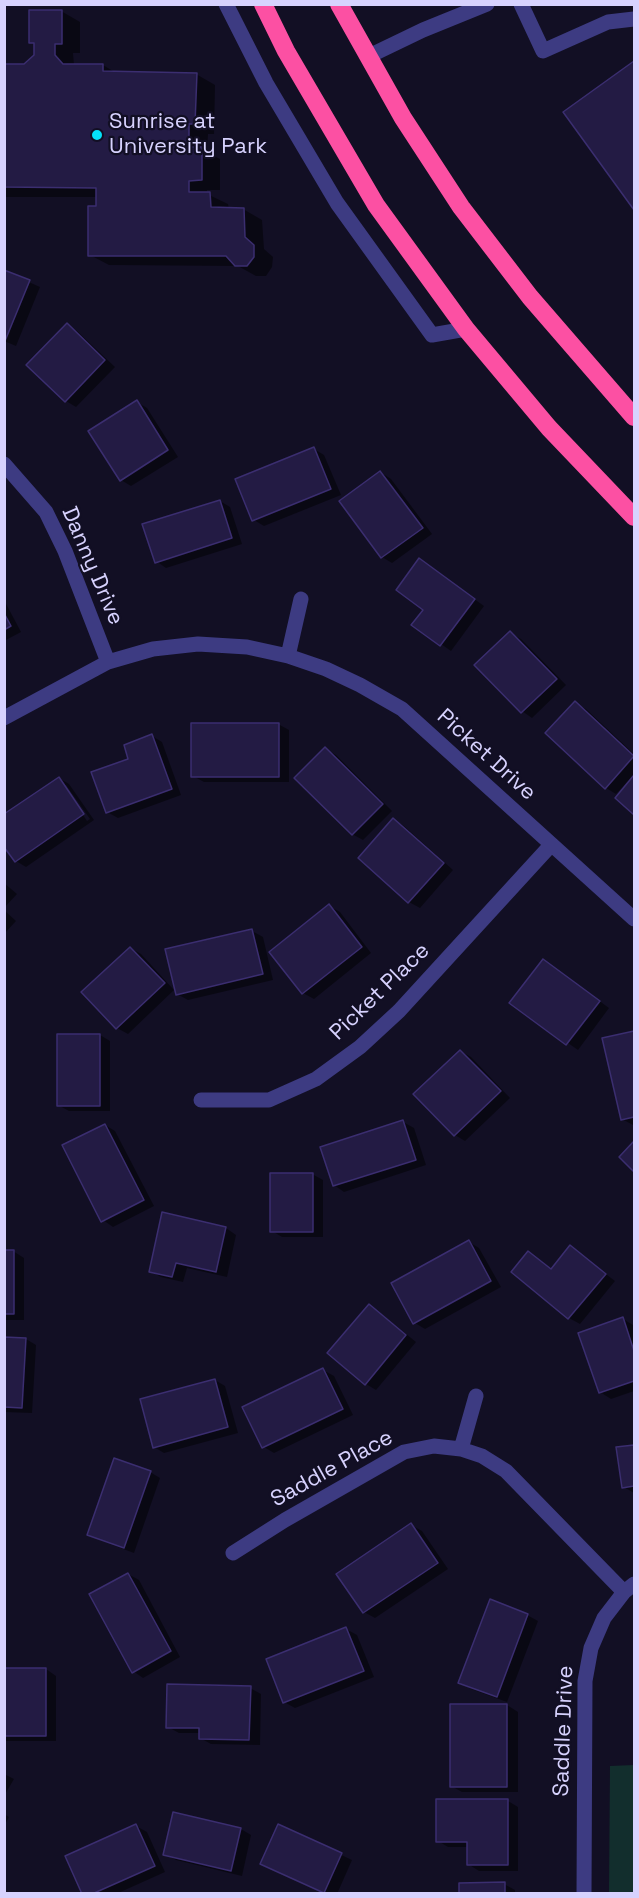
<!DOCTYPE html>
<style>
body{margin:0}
#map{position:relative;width:639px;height:1898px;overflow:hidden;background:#120f24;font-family:"Space Grotesk",sans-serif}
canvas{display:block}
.frame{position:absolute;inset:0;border:6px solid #d7d2fe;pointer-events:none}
</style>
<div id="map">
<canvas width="639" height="1898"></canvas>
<div class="frame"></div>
</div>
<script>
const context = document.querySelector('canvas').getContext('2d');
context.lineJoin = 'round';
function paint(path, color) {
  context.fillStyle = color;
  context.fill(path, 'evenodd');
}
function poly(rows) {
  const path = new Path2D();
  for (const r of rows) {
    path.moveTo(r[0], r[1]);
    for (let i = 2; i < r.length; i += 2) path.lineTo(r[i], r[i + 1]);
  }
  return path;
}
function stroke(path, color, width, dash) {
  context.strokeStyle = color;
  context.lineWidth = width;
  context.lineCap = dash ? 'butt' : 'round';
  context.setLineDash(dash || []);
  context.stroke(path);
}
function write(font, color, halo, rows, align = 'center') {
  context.font = font + ' "Space Grotesk",sans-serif';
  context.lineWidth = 4.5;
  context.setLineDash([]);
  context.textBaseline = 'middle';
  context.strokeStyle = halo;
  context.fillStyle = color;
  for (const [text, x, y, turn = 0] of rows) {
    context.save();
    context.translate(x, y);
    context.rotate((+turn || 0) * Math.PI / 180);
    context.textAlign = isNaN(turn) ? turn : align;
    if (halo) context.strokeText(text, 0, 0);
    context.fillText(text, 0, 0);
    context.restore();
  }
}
paint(poly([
 [634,1765,634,1893,609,1893,610,1766]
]), '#122e2d');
paint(poly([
 [61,11,80,22,80,53,73,53,74,65,103,65,116,73,196,74,215,85,214,134,208,134,207,152,220,159,220,190,207,190,207,194,228,204,229,209,243,209,262,220,264,249,273,257,272,267,266,276,256,276,238,266,109,265,90,255,98,207,98,197,4,197,4,65,25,65,36,56,36,45,30,42],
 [634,62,634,207,565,112],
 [4,271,40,287,16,346,4,341],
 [67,325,77,331,115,367,76,407,66,401],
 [137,402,147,408,178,457,131,486,121,480],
 [314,449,324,455,341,495,264,526,254,520],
 [380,472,391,479,432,534,392,563,382,557],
 [220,501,230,507,242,544,166,568,156,561],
 [420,560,484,606,451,651,414,625,425,610],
 [4,600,21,632,4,641],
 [510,633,521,639,566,685,532,718,522,711],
 [575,703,586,709,634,754,634,813,617,798,630,783,628,781,616,794,606,788],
 [278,724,289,730,289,782,204,782,193,776],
 [152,736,162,742,181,795,118,818,107,812],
 [325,749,336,755,392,811,363,840,352,834],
 [59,778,69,784,94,820,26,867,16,861],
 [63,785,66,785,90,819,87,821],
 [394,820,404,826,453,870,420,908,409,902],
 [4,883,17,894,4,908],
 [329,906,340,912,371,953,314,999,303,993],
 [4,910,16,921,4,934],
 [252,931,263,937,273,980,188,1000,177,994],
 [130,948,141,954,174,990,128,1034,117,1028,83,992],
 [553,967,609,1008,578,1050,511,1003],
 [634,1032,634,1124,633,1125,622,1119,604,1039],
 [100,1035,110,1041,110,1111,69,1111,58,1105],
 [460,1051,471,1057,510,1098,465,1141,455,1135],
 [403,1122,414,1128,426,1165,344,1192,334,1185],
 [105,1125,115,1131,154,1206,113,1227,103,1220],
 [312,1174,323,1180,323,1237,282,1237,272,1231],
 [163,1214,226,1228,236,1235,227,1277,187,1268,183,1282,161,1277,150,1271],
 [469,1242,479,1248,501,1287,425,1329,415,1323],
 [570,1247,615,1281,580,1324,569,1318,513,1272,529,1253,552,1269],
 [4,1251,13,1251,24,1258,24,1320,4,1320],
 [369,1306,379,1312,416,1342,376,1390,366,1384],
 [623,1319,633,1325,634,1329,634,1391,611,1399,600,1392],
 [4,1338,26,1339,36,1345,32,1413,4,1412],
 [323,1370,334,1376,353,1415,274,1453,264,1447],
 [215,1380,225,1386,238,1433,164,1453,154,1447],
 [634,1446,634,1493,624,1487,618,1449],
 [150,1472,160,1478,134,1553,99,1540,89,1534],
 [411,1525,422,1531,448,1569,375,1618,364,1612,338,1574],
 [128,1574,139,1580,180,1657,143,1678,133,1671],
 [527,1615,538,1621,507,1702,471,1689,460,1682],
 [346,1629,357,1635,374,1677,295,1708,284,1702],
 [5,1669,46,1669,56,1676,56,1741,4,1741],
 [250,1688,261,1694,260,1745,211,1744,200,1738,200,1733,179,1733,168,1727],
 [507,1705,518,1712,518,1792,462,1792,451,1786],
 [4,1774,14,1779,4,1796],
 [508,1801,518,1807,518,1871,479,1871,468,1864,468,1847,448,1847,438,1841],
 [4,1814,9,1817,4,1826],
 [174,1814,241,1829,251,1835,242,1876,176,1860,165,1854],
 [136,1826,147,1832,165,1872,116,1894,84,1894],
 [279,1826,352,1860,337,1894,325,1894,272,1869],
 [504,1884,515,1890,515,1894,460,1894]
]), '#0007');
const building = poly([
 [29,10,62,10,62,44,55,44,55,55,63,64,103,64,103,71,197,73,195,124,189,124,189,147,202,147,202,180,189,181,189,192,210,192,211,207,244,208,245,237,254,245,254,257,247,266,235,266,226,256,88,256,88,206,96,206,96,188,4,187,4,64,24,64,34,55,34,43,29,43,29,10],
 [634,61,634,210,563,112,634,61],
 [4,270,30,280,5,341,4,341,4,270],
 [67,323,105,360,65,402,26,365,67,323],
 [137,400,168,450,120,481,88,431,137,400],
 [314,447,331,489,252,521,235,479,314,447],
 [380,471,423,528,381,558,339,501,380,471],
 [220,500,232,538,155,563,142,524,220,500],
 [419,558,475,599,440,646,411,625,423,610,396,590,419,558],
 [4,613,11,626,4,630,4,613],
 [510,631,557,679,521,713,474,665,510,631],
 [575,701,634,756,605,789,545,733,575,701],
 [191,723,279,723,279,777,191,777,191,723],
 [152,734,172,789,106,813,91,772,128,759,124,745,152,734],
 [325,747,383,804,352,835,294,778,325,747],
 [634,775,634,815,615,798,634,775],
 [59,777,84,814,15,862,4,847,4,814,59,777],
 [393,818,444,863,408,903,358,858,393,818],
 [329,904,362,947,302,994,269,952,329,904],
 [252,929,263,974,176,995,165,949,252,929],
 [130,947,165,983,116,1029,81,992,130,947],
 [543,959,600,1001,566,1045,509,1003,543,959],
 [634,1031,634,1117,621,1120,602,1038,634,1031],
 [57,1034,100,1034,100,1106,57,1106,57,1034],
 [460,1050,501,1091,454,1136,413,1094,460,1050],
 [403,1120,416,1160,333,1186,320,1147,403,1120],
 [105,1124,144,1200,101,1222,62,1145,105,1124],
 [634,1141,634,1172,619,1157,634,1141],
 [270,1173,313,1173,313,1232,270,1232,270,1173],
 [162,1212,226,1227,216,1272,176,1263,172,1277,149,1272,162,1212],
 [469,1240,491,1281,413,1324,391,1283,469,1240],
 [570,1245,606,1274,568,1319,511,1272,528,1251,551,1269,570,1245],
 [4,1250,14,1250,14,1314,4,1314,4,1250],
 [369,1304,406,1335,365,1385,327,1353,369,1304],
 [623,1317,634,1351,634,1381,599,1393,578,1333,623,1317],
 [4,1337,26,1338,22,1408,4,1407,4,1337],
 [323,1368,343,1409,262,1448,242,1407,323,1368],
 [215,1379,228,1427,153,1448,140,1399,215,1379],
 [634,1445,634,1486,622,1488,616,1447,634,1445],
 [114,1458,151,1471,124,1548,87,1535,114,1458],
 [411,1523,438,1563,363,1613,336,1574,411,1523],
 [128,1573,171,1651,132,1673,89,1594,128,1573],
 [490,1599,528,1614,497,1697,458,1683,490,1599],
 [346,1627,364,1671,283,1703,266,1659,346,1627],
 [4,1668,46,1668,46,1736,4,1736,4,1668],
 [167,1684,251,1686,249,1740,199,1739,199,1728,166,1728,167,1684],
 [450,1704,507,1704,507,1787,450,1787,450,1704],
 [436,1799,508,1799,508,1865,467,1865,467,1842,436,1842,436,1799],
 [173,1812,241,1828,231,1871,163,1855,173,1812],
 [136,1824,155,1866,92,1894,82,1894,65,1856,136,1824],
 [278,1824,342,1853,324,1893,260,1864,278,1824],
 [505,1882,505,1894,459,1894,459,1883,505,1882]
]);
paint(building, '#231b44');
stroke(building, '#3b2e70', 1.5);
stroke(poly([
 [226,4,266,83,337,203,432,335,466,329],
 [521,4,543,51,608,22,634,19],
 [369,56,423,30,487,4],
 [4,464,46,512,65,551,108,662],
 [288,656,301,599],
 [4,718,108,662,153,649,198,644,247,647,288,656,326,669,360,685,402,709,634,919],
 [201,1100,269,1100,316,1079,360,1047,399,1011,551,845],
 [461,1449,476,1396],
 [233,1553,285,1520,404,1452,434,1446,461,1449,482,1456,506,1471,624,1592],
 [584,1894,585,1681,591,1648,604,1618,624,1592,634,1584]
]), '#3d3b82', 15);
stroke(poly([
 [263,4,286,51,376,205,466,329,549,428,634,517],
 [339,4,403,118,461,207,530,297,634,417]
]), '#fc50a3', 18);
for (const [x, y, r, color] of [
 [97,135,6,"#05e0f8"]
]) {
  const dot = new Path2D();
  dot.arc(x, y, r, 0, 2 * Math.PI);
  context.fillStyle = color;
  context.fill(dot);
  stroke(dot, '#120f24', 2);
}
write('22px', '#d7d2fe', '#120f24', [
 ["Sunrise at",109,122],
 ["University Park",109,147]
], 'left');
write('22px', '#d7d2fe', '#120f24', [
 ["Danny Drive",92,566,67],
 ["Picket Drive",486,755,42],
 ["Picket Place",380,992,-44],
 ["Saddle Place",332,1469,-29],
 ["Saddle Drive",564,1731,-88]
]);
</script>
